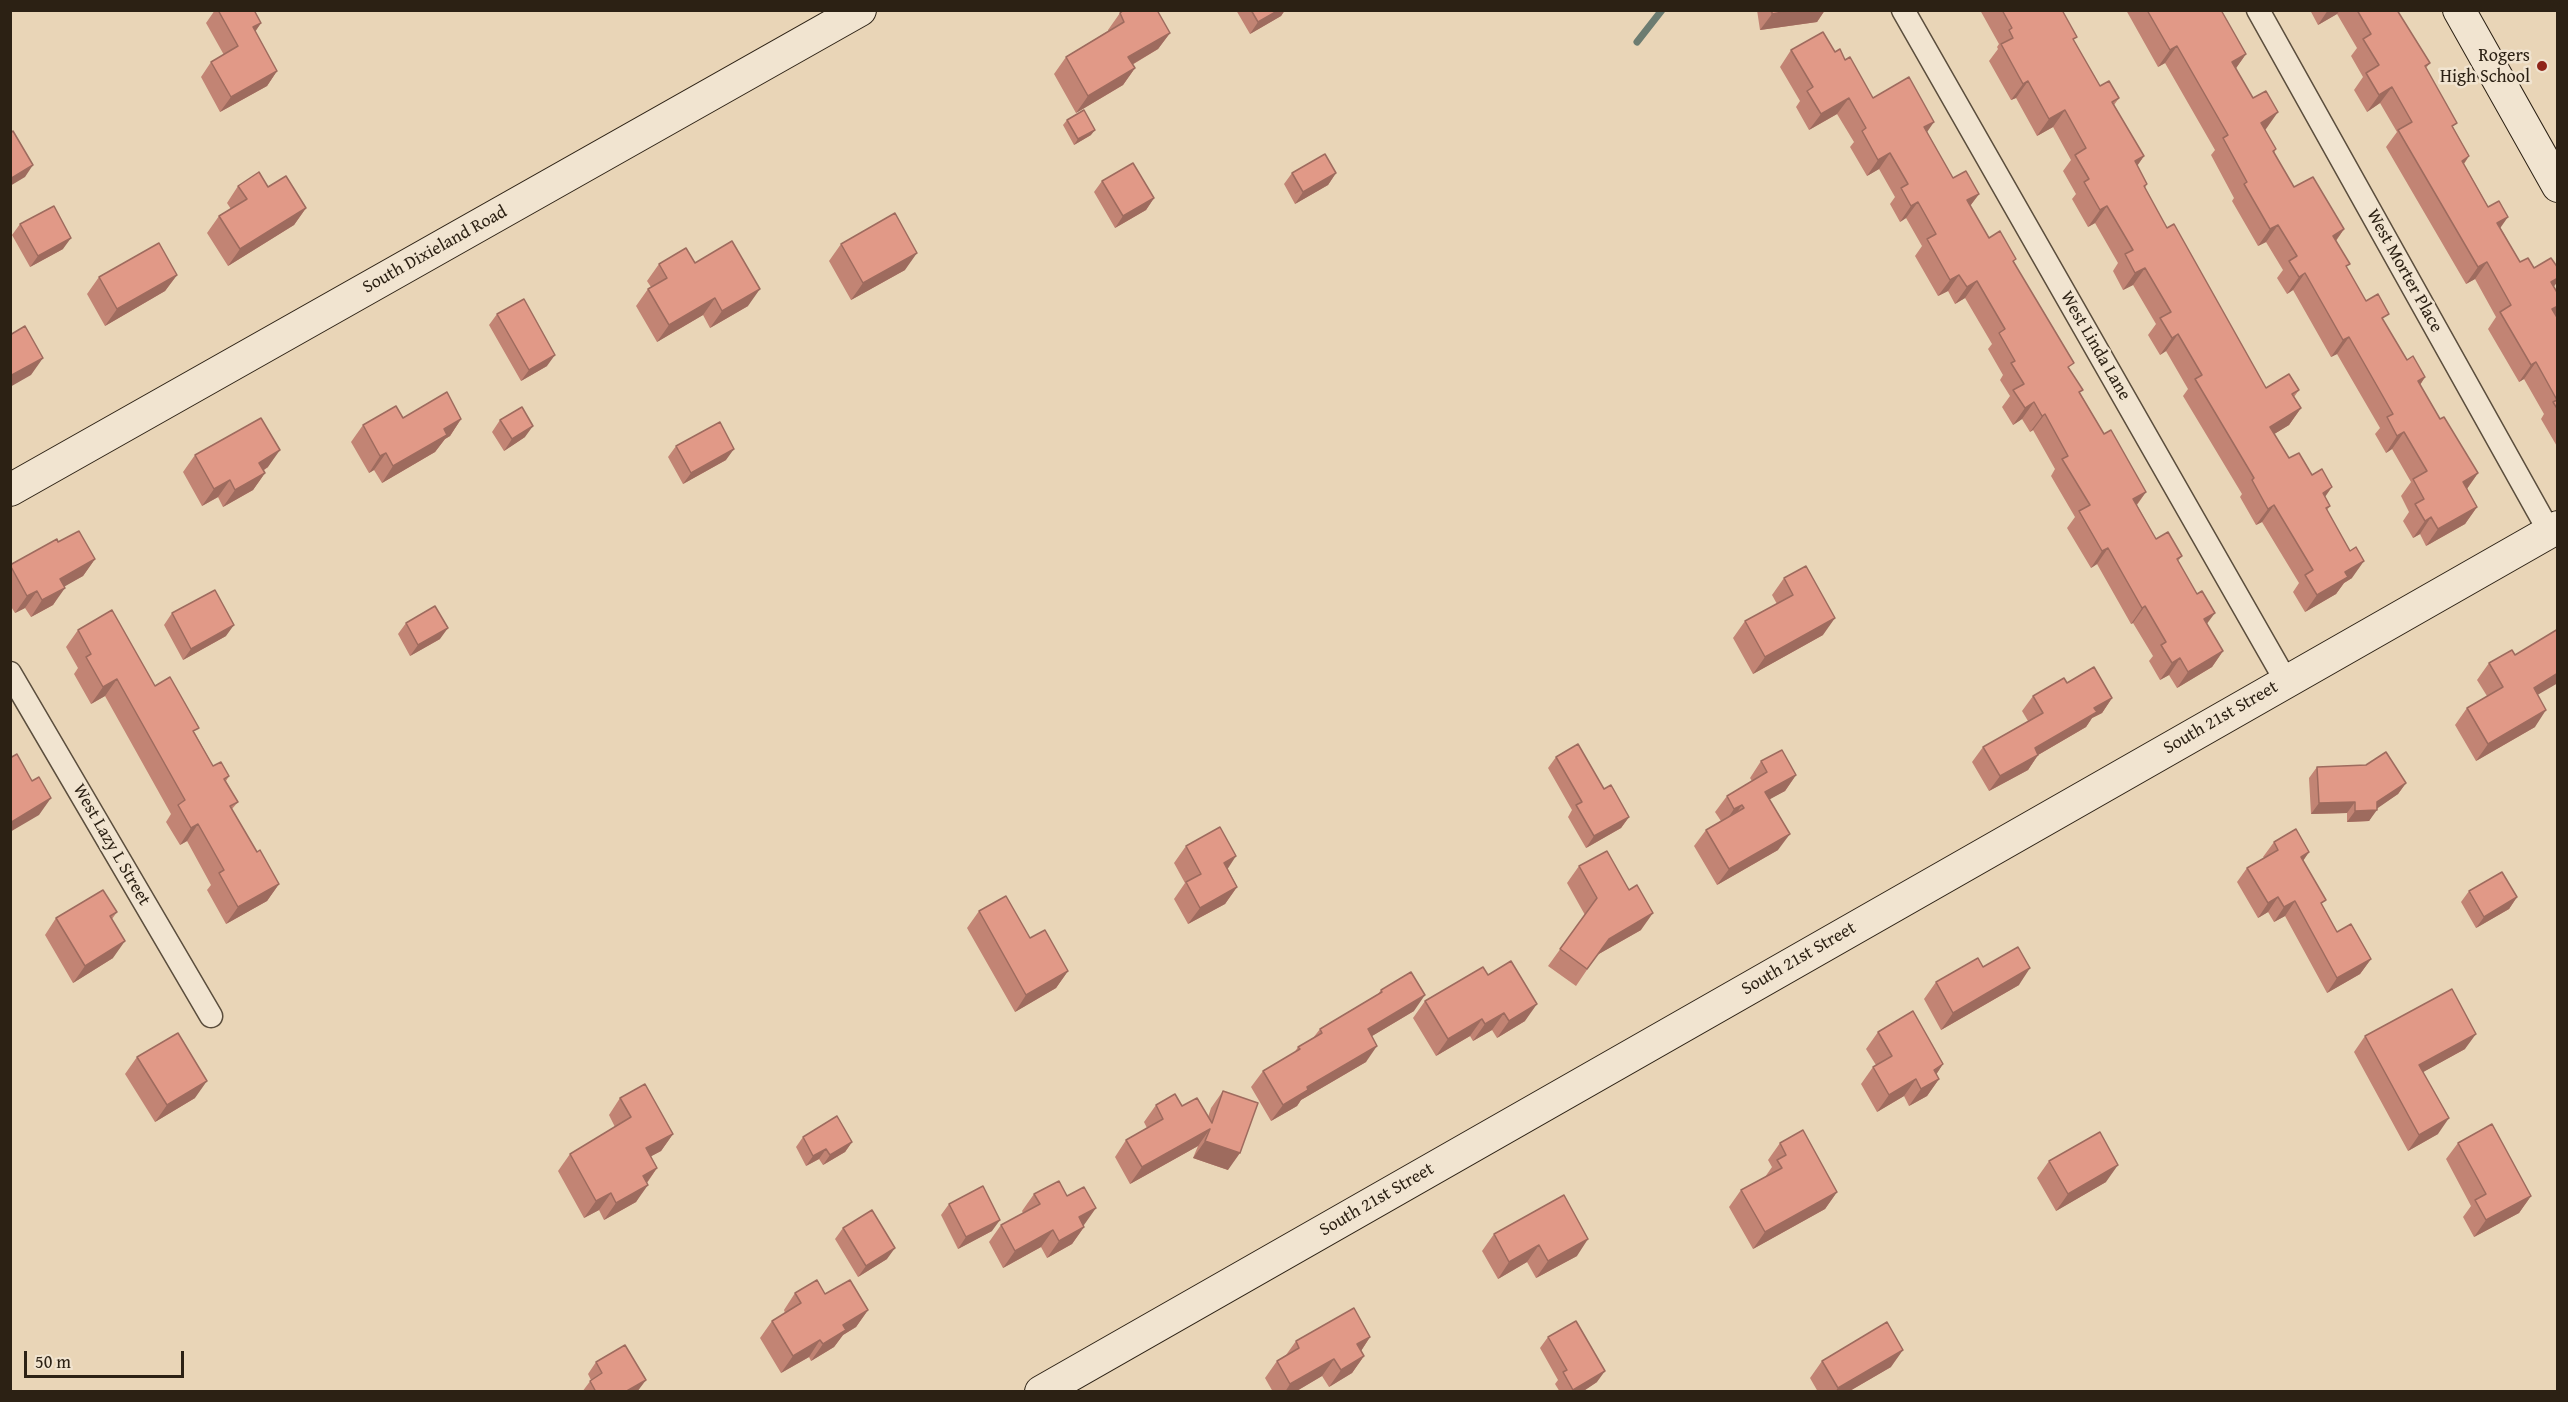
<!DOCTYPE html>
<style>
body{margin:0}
#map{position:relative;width:2568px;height:1402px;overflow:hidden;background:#e9d5b7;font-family:"Gentium Book Plus",serif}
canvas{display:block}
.frame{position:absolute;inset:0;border:12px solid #2c2114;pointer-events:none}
.scale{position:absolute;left:24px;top:1351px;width:160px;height:27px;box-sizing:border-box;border:3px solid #2c2114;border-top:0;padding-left:8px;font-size:18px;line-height:21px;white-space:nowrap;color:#2c2114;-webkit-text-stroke:4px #f1e4d0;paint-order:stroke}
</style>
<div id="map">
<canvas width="2568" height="1402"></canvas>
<div class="frame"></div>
<div class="scale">50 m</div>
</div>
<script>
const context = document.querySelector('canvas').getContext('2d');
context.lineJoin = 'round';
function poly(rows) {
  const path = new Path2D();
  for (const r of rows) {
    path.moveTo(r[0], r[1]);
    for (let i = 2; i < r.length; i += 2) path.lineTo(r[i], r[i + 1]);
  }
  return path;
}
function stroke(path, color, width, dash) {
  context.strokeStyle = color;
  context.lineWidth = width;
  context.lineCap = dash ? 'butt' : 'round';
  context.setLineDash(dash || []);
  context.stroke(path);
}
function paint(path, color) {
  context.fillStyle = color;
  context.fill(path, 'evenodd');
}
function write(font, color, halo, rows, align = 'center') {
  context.font = font + ' "Gentium Book Plus",serif';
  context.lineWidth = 5;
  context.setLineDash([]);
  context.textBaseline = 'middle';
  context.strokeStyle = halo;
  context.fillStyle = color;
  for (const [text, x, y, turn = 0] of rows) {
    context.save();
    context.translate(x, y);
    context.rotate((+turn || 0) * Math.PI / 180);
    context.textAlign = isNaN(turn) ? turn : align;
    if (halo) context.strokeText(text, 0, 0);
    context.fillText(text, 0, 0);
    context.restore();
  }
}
stroke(poly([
 [1637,42,1662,10]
]), '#6c7c71', 7);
const street = poly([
 [1903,10,2286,681],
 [2258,10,2549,531],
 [10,673,211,1016]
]);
const secondary = poly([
 [2459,10,2558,186],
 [10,490,860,10],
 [1041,1392,2558,527]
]);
stroke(street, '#5b4e3d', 25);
stroke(secondary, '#2c2114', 34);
stroke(street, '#f1e4d0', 22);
stroke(secondary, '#f1e4d0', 32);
paint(poly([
 [215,10,254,10,261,23,255,31,277,71,267,86,220,112,201,77,211,62,224,55,206,23],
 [1236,10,1285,10,1281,16,1250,34],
 [1757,10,1825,10,1817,22,1760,30],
 [1980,10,2062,10,2074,41,2100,86,2119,98,2114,105,2144,156,2137,166,2147,184,2145,188,2167,228,2266,388,2299,390,2294,397,2301,408,2289,425,2274,434,2289,458,2325,498,2330,506,2327,510,2352,578,2344,583,2336,594,2305,612,2293,592,2299,583,2262,522,2256,525,2240,497,2242,494,2183,396,2188,389,2166,351,2160,355,2148,335,2156,324,2133,285,2123,290,2113,271,2118,263,2095,223,2088,227,2072,199,2076,194,2063,171,2071,160,2053,127,2037,136,2016,98,2011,100,1989,61,1998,49,1997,47,1999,44],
 [2126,10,2221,10,2246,54,2236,68,2266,129,2265,130,2276,149,2274,153,2294,187,2344,229,2336,241,2347,268,2366,301,2384,322,2407,360,2425,377,2420,385,2440,419,2478,473,2467,489,2477,507,2465,524,2426,546,2420,534,2413,538,2403,521,2409,512,2401,496,2411,482,2392,449,2386,453,2375,434,2380,428,2337,354,2331,357,2293,290,2287,294,2277,278,2283,270,2266,242,2258,246,2232,201,2234,198,2211,155,2215,150,2165,63,2158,67],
 [2310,10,2397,10,2430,63,2426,68,2454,129,2469,156,2464,164,2520,262,2534,268,2554,287,2555,314,2558,319,2558,448,2541,419,2544,414,2524,379,2519,382,2488,329,2496,317,2475,279,2466,284,2386,147,2397,132,2380,103,2367,112,2354,90,2363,77,2351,56,2357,48,2337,14,2318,25],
 [1120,13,1170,33,1158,49,1132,65,1135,68,1123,85,1076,113,1054,74,1066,57,1108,31,1108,30],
 [1791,50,1835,52,1845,60,1873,98,1927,132,1953,178,1979,194,1970,206,1989,238,2014,262,2070,370,2080,393,2104,434,2146,492,2137,505,2156,539,2182,556,2178,561,2207,624,2223,651,2212,667,2177,688,2169,675,2160,680,2149,661,2153,656,2133,623,2131,624,2097,564,2091,568,2067,528,2075,517,2051,476,2055,469,2033,430,2030,432,2022,419,2013,425,2002,407,2010,396,2000,380,2003,375,1988,349,1992,344,1965,298,1955,304,1948,291,1938,296,1915,256,1922,246,1906,218,1900,222,1890,204,1895,197,1879,169,1867,176,1850,147,1854,142,1837,114,1809,130,1796,107,1800,101,1780,67],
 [1067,120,1091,135,1074,145,1063,125],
 [1292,173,1336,173,1328,185,1295,204,1284,184],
 [1102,181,1154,198,1146,210,1115,228,1094,192],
 [238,186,268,187,306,208,294,225,228,266,207,233,219,216,231,209,227,203],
 [20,224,63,249,30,267,12,235],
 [841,244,905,270,851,300,829,261],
 [695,263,748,306,710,328,703,315,657,342,636,306,648,289,651,287,647,281,659,264],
 [177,275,165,291,105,326,87,294,99,277],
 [497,314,547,366,521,381,489,325],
 [403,418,461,419,450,436,445,439,435,452,382,483,374,470,369,473,351,442,363,425],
 [500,420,525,437,504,451,492,432],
 [676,446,726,460,683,484,668,457],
 [195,455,268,467,263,471,265,473,253,490,223,507,218,497,202,506,183,472],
 [58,542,95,559,83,576,64,586,53,605,31,617,25,608,15,613,10,605,10,565],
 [1784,578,1823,635,1753,674,1733,638,1745,621,1777,604,1772,595],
 [172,613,226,636,183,660,164,625],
 [406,623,440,639,410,656,398,634],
 [78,630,155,686,195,733,213,766,229,776,226,781,238,802,232,809,257,852,279,884,267,901,226,924,207,890,211,885,187,841,180,845,166,822,171,814,105,696,91,704,74,674,78,668,66,647],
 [2489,663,2538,695,2535,727,2476,761,2455,725,2467,708,2487,696,2477,680],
 [2067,683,2112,698,2102,713,2092,718,2086,727,2038,755,2028,770,1989,791,1972,762,1983,747,2028,721,2022,711,2033,696],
 [1556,757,1604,789,1629,817,1621,828,1586,848,1568,817,1572,810,1548,768],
 [1761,761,1796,775,1785,791,1769,799,1778,850,1717,885,1694,846,1706,830,1721,821,1715,812,1727,796,1752,781,1750,778],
 [2317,767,2406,783,2398,794,2377,808,2369,821,2347,822,2347,813,2311,814,2309,778],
 [2274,842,2309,852,2303,860,2322,906,2337,932,2371,959,2360,974,2327,993,2285,916,2274,922,2268,912,2258,918,2237,882,2247,868,2264,858,2263,857],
 [1186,846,1228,869,1237,887,1225,904,1188,924,1174,899,1185,883,1174,863],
 [1579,866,1641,930,1597,955,1576,986,1548,966,1585,915,1567,883],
 [2469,891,2517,897,2509,909,2476,928,2461,902],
 [979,911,1030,938,1068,971,1056,988,1015,1012,967,928],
 [117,912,112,919,113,958,73,983,45,935,56,918],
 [1983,967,2019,985,1941,1030,1924,999,1936,982],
 [1488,975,1525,1021,1497,1038,1492,1030,1473,1041,1470,1036,1436,1056,1413,1018,1425,1001],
 [1381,990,1414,1011,1372,1036,1366,1062,1301,1100,1297,1106,1271,1121,1251,1087,1263,1071,1294,1053,1298,1047,1313,1038,1320,1029,1378,994],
 [1878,1032,1943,1064,1936,1074,1939,1079,1927,1096,1909,1106,1904,1096,1877,1112,1861,1084,1873,1067,1876,1065,1866,1049],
 [2365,1036,2465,1049,2423,1072,2438,1134,2408,1151,2354,1052],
 [137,1057,195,1098,155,1122,125,1074],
 [1223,1091,1228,1170,1193,1158,1198,1146,1130,1184,1115,1157,1126,1140,1147,1128,1144,1122,1156,1105,1182,1106,1208,1117,1211,1108],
 [620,1098,673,1134,661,1151,651,1156,657,1168,647,1183,636,1202,604,1220,599,1210,584,1218,558,1171,570,1154,615,1127,609,1115],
 [803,1137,852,1142,845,1152,823,1165,819,1159,806,1166,796,1147],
 [1780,1143,1837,1192,1825,1209,1753,1249,1729,1207,1741,1190,1765,1177,1772,1167,1768,1160],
 [2458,1143,2531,1196,2519,1213,2474,1237,2463,1217,2471,1206,2446,1159],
 [2049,1161,2106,1182,2056,1211,2037,1178],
 [1034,1194,1083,1226,1084,1227,1072,1244,1047,1258,1041,1247,1003,1268,989,1242,1001,1225,1023,1213,1022,1211],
 [1564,1195,1577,1256,1536,1278,1527,1262,1498,1279,1482,1251,1494,1234],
 [949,1204,992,1231,958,1249,941,1215],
 [843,1228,887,1259,858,1277,835,1239],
 [795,1293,825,1294,868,1310,856,1327,843,1335,834,1347,811,1361,809,1357,781,1373,760,1338,772,1321,785,1313,784,1310],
 [1370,1337,1361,1351,1364,1356,1352,1373,1329,1387,1322,1376,1295,1392,1273,1392,1265,1378,1277,1361,1286,1355,1296,1341],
 [1548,1337,1597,1382,1582,1392,1560,1392,1555,1384,1558,1380,1540,1348],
 [1822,1361,1891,1367,1848,1392,1818,1392,1810,1378],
 [596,1362,638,1391,582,1392,591,1380,588,1374]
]), '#c28474');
paint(poly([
 [1279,10,1285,10,1281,16,1250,34,1258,22],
 [1793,10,1825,10,1817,22,1760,30,1772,14],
 [2328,10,2340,10,2337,14,2318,25],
 [261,23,251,38,253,27],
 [1170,33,1158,49,1116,74,1128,57],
 [2177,46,2165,63,2158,67,2170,50],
 [2246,54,2234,71,2232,62],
 [1135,68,1123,85,1076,113,1088,96],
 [277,71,267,86,220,112,231,97],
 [2028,81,2016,98,2011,100,2023,84],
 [2392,87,2380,103,2367,112,2379,95],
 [1849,98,1837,114,1809,130,1821,114],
 [2065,110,2053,127,2037,136,2049,119],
 [2278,112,2266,129,2249,140,2261,123],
 [1934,122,1923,138,1924,127],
 [1095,130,1091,135,1074,145,1078,139],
 [1890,153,1879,169,1867,176,1878,160],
 [2144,156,2132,173,2135,161],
 [2469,156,2457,173,2462,161],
 [33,165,25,177,10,186,10,179],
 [1336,173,1328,185,1295,204,1303,192],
 [1979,194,1967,210,1967,200],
 [1154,198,1146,210,1115,228,1123,216],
 [1918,202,1906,218,1900,222,1911,206],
 [2107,206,2095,223,2088,227,2100,210],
 [306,208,294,225,228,266,240,249],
 [2508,217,2496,234,2497,223],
 [2278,225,2266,242,2258,246,2270,229],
 [2344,229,2332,246,2333,236],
 [71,238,63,249,30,267,38,256],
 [917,253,905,270,851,300,863,283],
 [2487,262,2475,279,2466,284,2478,267],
 [2145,268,2133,285,2123,290,2135,273],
 [2305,273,2293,290,2287,294,2299,277],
 [177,275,165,291,105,326,117,309],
 [1959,275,1948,291,1938,296,1950,280],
 [2558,278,2558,281,2550,292,2551,282],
 [1977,281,1965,298,1955,304,1967,287],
 [760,289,748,306,710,328,722,311],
 [715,298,703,315,657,342,669,325],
 [2558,306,2558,311,2551,320,2552,309],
 [2178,334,2166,351,2160,355,2172,338],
 [2349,337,2337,354,2331,357,2343,340],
 [555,355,547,366,521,381,529,370],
 [43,358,31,375,10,387,10,376],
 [2536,362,2524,379,2519,382,2531,365],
 [2425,377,2414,394,2418,381],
 [2034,402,2022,419,2013,425,2025,408],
 [2301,408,2289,425,2258,444,2270,427],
 [2045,414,2033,430,2030,432,2042,416],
 [461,419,450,436,445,439,435,452,382,483,393,466,444,429],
 [533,426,525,437,504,451,512,439],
 [2404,432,2392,449,2386,453,2397,436],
 [734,449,726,460,683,484,691,473],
 [280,450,268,467,247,480,259,463],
 [386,453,374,470,369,473,380,456],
 [265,473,253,490,223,507,235,490],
 [2478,473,2466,490,2463,482],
 [230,480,218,497,202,506,214,489],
 [2332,487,2320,504,2323,493],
 [2146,492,2134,508,2133,499],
 [2274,505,2262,522,2256,525,2268,509],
 [2477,507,2465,524,2426,546,2438,529],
 [2431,517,2420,534,2413,538,2425,521],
 [2108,548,2097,564,2091,568,2102,551],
 [95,559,83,576,48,596,60,579],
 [2364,561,2352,578,2344,583,2336,594,2305,612,2317,595,2345,572],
 [65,588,53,605,31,617,42,600],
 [37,591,25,608,15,613,27,596],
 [2145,606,2133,623,2131,624,2142,608],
 [2215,613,2203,629,2204,619],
 [1835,618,1823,635,1753,674,1765,657],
 [234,625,226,636,183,660,191,649],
 [448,628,440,639,410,656,418,645],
 [2223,651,2212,667,2177,688,2188,672],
 [2180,658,2169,675,2160,680,2172,663],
 [2558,673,2558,683,2522,704,2534,688],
 [117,679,105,696,91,704,103,687],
 [2112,698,2102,713,2092,718,2086,727,2038,755,2028,770,1989,791,2000,776,2035,748,2094,708],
 [2546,710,2535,727,2476,761,2488,744],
 [1796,775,1785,791,1754,808,1765,792],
 [2406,783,2398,794,2375,810,2377,810,2369,821,2347,822,2355,811,2377,802],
 [51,798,39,815,10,832,10,823],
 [2355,802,2347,813,2311,814,2319,803],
 [1742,805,1731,821,1723,825,1734,809],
 [1629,817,1621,828,1586,848,1594,836],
 [198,824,187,841,180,845,191,828],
 [1790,834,1778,850,1717,885,1729,869],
 [2309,852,2299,867,2301,857],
 [1236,856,1225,873,1224,863],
 [279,884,267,901,226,924,238,907],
 [1237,887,1225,904,1188,924,1200,908],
 [2278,897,2268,912,2258,918,2268,903],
 [2517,897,2509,909,2476,928,2484,917],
 [2295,901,2285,916,2274,922,2284,907],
 [1653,913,1641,930,1597,955,1609,939],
 [125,941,113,958,73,983,85,966],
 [2371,959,2360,974,2327,993,2337,978],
 [2030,968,2019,985,1941,1030,1953,1013],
 [1068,971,1056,988,1015,1012,1026,995],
 [1425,995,1414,1011,1357,1045,1368,1029],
 [1537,1004,1525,1021,1497,1038,1509,1021],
 [1504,1013,1492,1030,1473,1041,1485,1024],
 [1482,1019,1470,1036,1436,1056,1448,1039],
 [2476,1034,2465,1049,2407,1081,2419,1065],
 [1377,1046,1366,1062,1301,1100,1297,1106,1271,1121,1283,1105,1307,1087],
 [1943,1064,1932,1081,1934,1070],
 [1916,1079,1904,1096,1877,1112,1889,1095],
 [1939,1079,1927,1096,1909,1106,1921,1089],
 [207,1081,195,1098,155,1122,167,1105],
 [2449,1118,2438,1134,2408,1151,2419,1135],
 [1210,1129,1198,1146,1130,1184,1142,1167],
 [673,1134,661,1151,635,1165,646,1148],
 [1205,1141,1240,1153,1228,1170,1193,1158],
 [852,1142,845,1152,823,1165,830,1155],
 [826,1149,819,1159,806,1166,813,1156],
 [2118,1165,2106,1182,2056,1211,2068,1194],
 [657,1168,645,1185,643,1176],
 [648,1185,636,1202,604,1220,616,1203],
 [1837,1192,1825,1209,1753,1249,1765,1232],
 [611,1193,599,1210,584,1218,596,1201],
 [2531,1196,2519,1213,2474,1237,2486,1220],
 [1096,1208,1084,1225,1067,1234,1079,1217],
 [1000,1220,992,1231,958,1249,966,1237],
 [1084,1227,1072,1244,1047,1258,1059,1241],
 [1053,1230,1041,1247,1003,1268,1015,1251],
 [1588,1239,1577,1256,1536,1278,1548,1261],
 [1539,1245,1527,1262,1498,1279,1509,1262],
 [895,1248,887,1259,858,1277,866,1266],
 [868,1310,856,1327,843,1335,834,1347,811,1361,823,1344,843,1325],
 [1370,1337,1359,1354,1357,1344],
 [820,1340,809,1357,781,1373,793,1356],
 [1903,1350,1891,1367,1848,1392,1835,1392,1838,1388],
 [1364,1356,1352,1373,1329,1387,1341,1370],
 [1334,1359,1322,1376,1295,1392,1285,1392,1290,1384],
 [1605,1371,1597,1382,1582,1392,1572,1392,1573,1390],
 [646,1380,637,1392,625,1392]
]), '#9e6b5e');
const building = poly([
 [218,10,254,10,261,23,253,27,277,71,231,97,211,62,238,46,218,10],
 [1124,10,1157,10,1170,33,1128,57,1135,68,1088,96,1066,57,1124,22,1120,13,1124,10],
 [1251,10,1279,10,1258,22,1251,10],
 [1772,10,1793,10,1772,14,1772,10],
 [2002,10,2062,10,2077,37,2073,39,2100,86,2109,81,2119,98,2112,102,2144,156,2135,161,2147,184,2144,186,2167,228,2174,224,2266,388,2289,374,2299,390,2292,394,2301,408,2270,427,2289,458,2299,453,2312,475,2322,469,2332,487,2323,493,2330,506,2326,508,2350,551,2356,547,2364,561,2345,572,2348,577,2317,595,2305,575,2313,570,2274,505,2268,509,2252,480,2254,478,2195,379,2202,375,2178,334,2172,338,2160,318,2171,312,2145,268,2135,273,2125,254,2133,250,2107,206,2100,210,2084,182,2089,179,2075,155,2086,148,2065,110,2049,119,2028,81,2023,84,2001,44,2013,38,2009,30,2012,28,2002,10],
 [2147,10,2221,10,2246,54,2232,62,2253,98,2266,91,2278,112,2261,123,2276,149,2273,151,2294,187,2313,177,2344,229,2333,236,2350,264,2346,266,2366,301,2378,294,2389,314,2382,318,2407,360,2413,356,2425,377,2418,381,2440,419,2444,417,2478,473,2463,482,2477,507,2438,529,2431,517,2425,521,2415,504,2424,499,2413,479,2427,471,2404,432,2397,436,2387,417,2393,414,2349,337,2343,340,2305,273,2299,277,2289,261,2297,256,2278,225,2270,229,2244,184,2247,182,2223,138,2228,135,2177,46,2170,50,2147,10],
 [2357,10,2397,10,2430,63,2425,66,2457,123,2452,126,2469,156,2462,161,2488,207,2499,201,2508,217,2497,223,2520,262,2528,258,2534,268,2551,258,2558,268,2558,278,2551,282,2558,294,2558,306,2552,309,2558,319,2558,410,2553,402,2557,400,2536,362,2531,365,2500,312,2511,305,2487,262,2478,267,2398,130,2412,122,2392,87,2379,95,2366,73,2379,65,2363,39,2371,34,2357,10],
 [1823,32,1835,52,1840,49,1845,60,1850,57,1873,98,1909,77,1934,122,1924,127,1953,178,1966,171,1979,194,1967,200,1989,238,2000,231,2016,259,2013,261,2074,363,2068,367,2083,390,2079,392,2104,434,2111,430,2146,492,2133,499,2156,539,2168,532,2182,556,2177,559,2197,594,2202,591,2215,613,2204,619,2223,651,2188,672,2180,658,2172,663,2161,645,2166,642,2145,606,2142,608,2108,548,2102,551,2079,511,2090,505,2062,459,2068,456,2045,414,2042,416,2034,402,2025,408,2013,390,2024,384,2011,363,2015,361,1999,333,2005,329,1977,281,1967,287,1959,275,1950,280,1927,239,1936,234,1918,202,1911,206,1901,188,1908,184,1890,153,1878,160,1862,131,1866,128,1849,98,1821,114,1807,91,1813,87,1791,50,1823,32],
 [1084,110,1095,130,1078,139,1067,120,1084,110],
 [13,131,33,165,10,179,10,133,13,131],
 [1325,154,1336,173,1303,192,1292,173,1325,154],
 [1133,163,1154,198,1123,216,1102,181,1133,163],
 [259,172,268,187,286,176,306,208,240,249,219,216,247,199,238,186,259,172],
 [54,206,71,238,38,256,20,224,54,206],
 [895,213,917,253,863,283,841,244,895,213],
 [732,241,760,289,722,311,715,298,669,325,648,289,667,278,659,264,686,248,695,263,732,241],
 [159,243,177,275,117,309,99,277,159,243],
 [524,299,555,355,529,370,497,314,524,299],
 [25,326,43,358,10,376,10,335,25,326],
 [447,392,461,419,444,429,447,435,393,466,386,453,380,456,363,425,396,406,403,418,447,392],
 [522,407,533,426,512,439,500,420,522,407],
 [261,418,280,450,259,463,265,473,235,490,230,480,214,489,195,455,261,418],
 [720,422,734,449,691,473,676,446,720,422],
 [79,531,95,559,60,579,65,588,42,600,37,591,27,596,10,565,57,539,58,542,79,531],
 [1806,566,1835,618,1765,657,1745,621,1793,595,1784,578,1806,566],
 [215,590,234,625,191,649,172,613,215,590],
 [435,606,448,628,418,645,406,623,435,606],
 [112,610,155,686,170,677,199,728,193,731,213,766,221,762,229,776,224,779,238,802,230,806,257,852,260,850,279,884,238,907,219,873,224,870,198,824,191,828,178,805,185,800,117,679,103,687,86,657,91,654,78,630,112,610],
 [2558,629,2558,673,2534,688,2546,710,2488,744,2467,708,2503,687,2489,663,2512,650,2515,655,2558,629],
 [2094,667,2112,698,2094,708,2097,712,2035,748,2038,755,2000,776,1983,747,2043,713,2033,696,2064,678,2067,683,2094,667],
 [1578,744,1604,789,1611,785,1629,817,1594,836,1576,805,1582,802,1556,757,1578,744],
 [1782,750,1796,775,1765,792,1790,834,1729,869,1706,830,1744,808,1742,805,1734,809,1727,796,1767,772,1761,761,1782,750],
 [2386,752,2406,783,2377,802,2377,810,2355,811,2355,802,2319,803,2317,767,2366,765,2386,752],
 [17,754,32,781,39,777,51,798,10,823,10,758,17,754],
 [1220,827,1236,856,1224,863,1237,887,1200,908,1186,882,1201,874,1186,846,1220,827],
 [2296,829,2309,852,2301,857,2326,900,2321,903,2337,932,2351,924,2371,959,2337,978,2295,901,2284,907,2278,897,2268,903,2247,868,2278,850,2274,842,2296,829],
 [1607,851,1629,890,1637,885,1653,913,1609,939,1587,969,1560,949,1597,898,1579,866,1607,851],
 [2502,872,2517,897,2484,917,2469,891,2502,872],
 [103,890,117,912,110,916,125,941,85,966,56,918,103,890],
 [1006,896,1030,938,1045,930,1068,971,1026,995,979,911,1006,896],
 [2018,947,2030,968,1953,1013,1936,982,1978,958,1983,967,2018,947],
 [1511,961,1537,1004,1509,1021,1504,1013,1485,1024,1482,1019,1448,1039,1425,1001,1483,967,1488,975,1511,961],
 [1411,972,1425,995,1368,1029,1377,1046,1307,1087,1308,1090,1283,1105,1263,1071,1300,1049,1298,1047,1322,1033,1320,1029,1382,992,1381,990,1411,972],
 [2452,989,2476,1034,2419,1065,2449,1118,2419,1135,2365,1036,2452,989],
 [1913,1011,1943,1064,1934,1070,1939,1079,1921,1089,1916,1079,1889,1095,1873,1067,1892,1056,1878,1032,1913,1011],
 [178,1033,207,1081,167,1105,137,1057,178,1033],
 [645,1084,673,1134,646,1148,657,1168,643,1176,648,1185,616,1203,611,1193,596,1201,570,1154,631,1117,620,1098,645,1084],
 [1223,1091,1258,1103,1240,1153,1205,1141,1210,1129,1142,1167,1126,1140,1163,1119,1156,1105,1175,1094,1182,1106,1197,1098,1212,1123,1223,1091],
 [837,1116,852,1142,830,1155,826,1149,813,1156,803,1137,837,1116],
 [2492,1124,2531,1196,2486,1220,2475,1200,2486,1194,2458,1143,2492,1124],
 [1803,1130,1837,1192,1765,1232,1741,1190,1782,1168,1777,1160,1786,1155,1780,1143,1803,1130],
 [2100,1132,2118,1165,2068,1194,2049,1161,2100,1132],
 [1059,1181,1067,1196,1084,1187,1096,1208,1079,1217,1084,1227,1059,1241,1053,1230,1015,1251,1001,1225,1040,1204,1034,1194,1059,1181],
 [983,1186,1000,1220,966,1237,949,1204,983,1186],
 [1564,1195,1588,1239,1548,1261,1539,1245,1509,1262,1494,1234,1564,1195],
 [872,1210,895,1248,866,1266,843,1228,872,1210],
 [817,1280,825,1294,850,1280,868,1310,843,1325,846,1330,823,1344,820,1340,793,1356,772,1321,801,1303,795,1293,817,1280],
 [1354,1308,1370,1337,1357,1344,1364,1356,1341,1370,1334,1359,1290,1384,1277,1361,1299,1348,1296,1341,1354,1308],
 [1576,1321,1605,1371,1573,1390,1563,1372,1567,1370,1548,1337,1576,1321],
 [1887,1322,1903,1350,1838,1388,1822,1361,1887,1322],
 [625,1345,646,1380,625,1392,596,1392,590,1381,602,1373,596,1362,625,1345]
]);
paint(building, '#e19987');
stroke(building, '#9e6b5e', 1.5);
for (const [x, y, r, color] of [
 [2542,66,6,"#8f2418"]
]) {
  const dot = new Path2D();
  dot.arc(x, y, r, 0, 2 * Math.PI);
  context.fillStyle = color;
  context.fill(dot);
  stroke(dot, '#f1e4d0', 2);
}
write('18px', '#2c2114', '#f1e4d0', [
 ["Rogers",2530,56],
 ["High School",2530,77]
], 'right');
write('18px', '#2c2114', '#f1e4d0', [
 ["South Dixieland Road",435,250,-29],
 ["West Morter Place",2404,271,61],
 ["West Linda Lane",2095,346,60],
 ["South 21st Street",2221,718,-30],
 ["West Lazy L Street",111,845,60],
 ["South 21st Street",1799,959,-30],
 ["South 21st Street",1377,1200,-30]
]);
</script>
